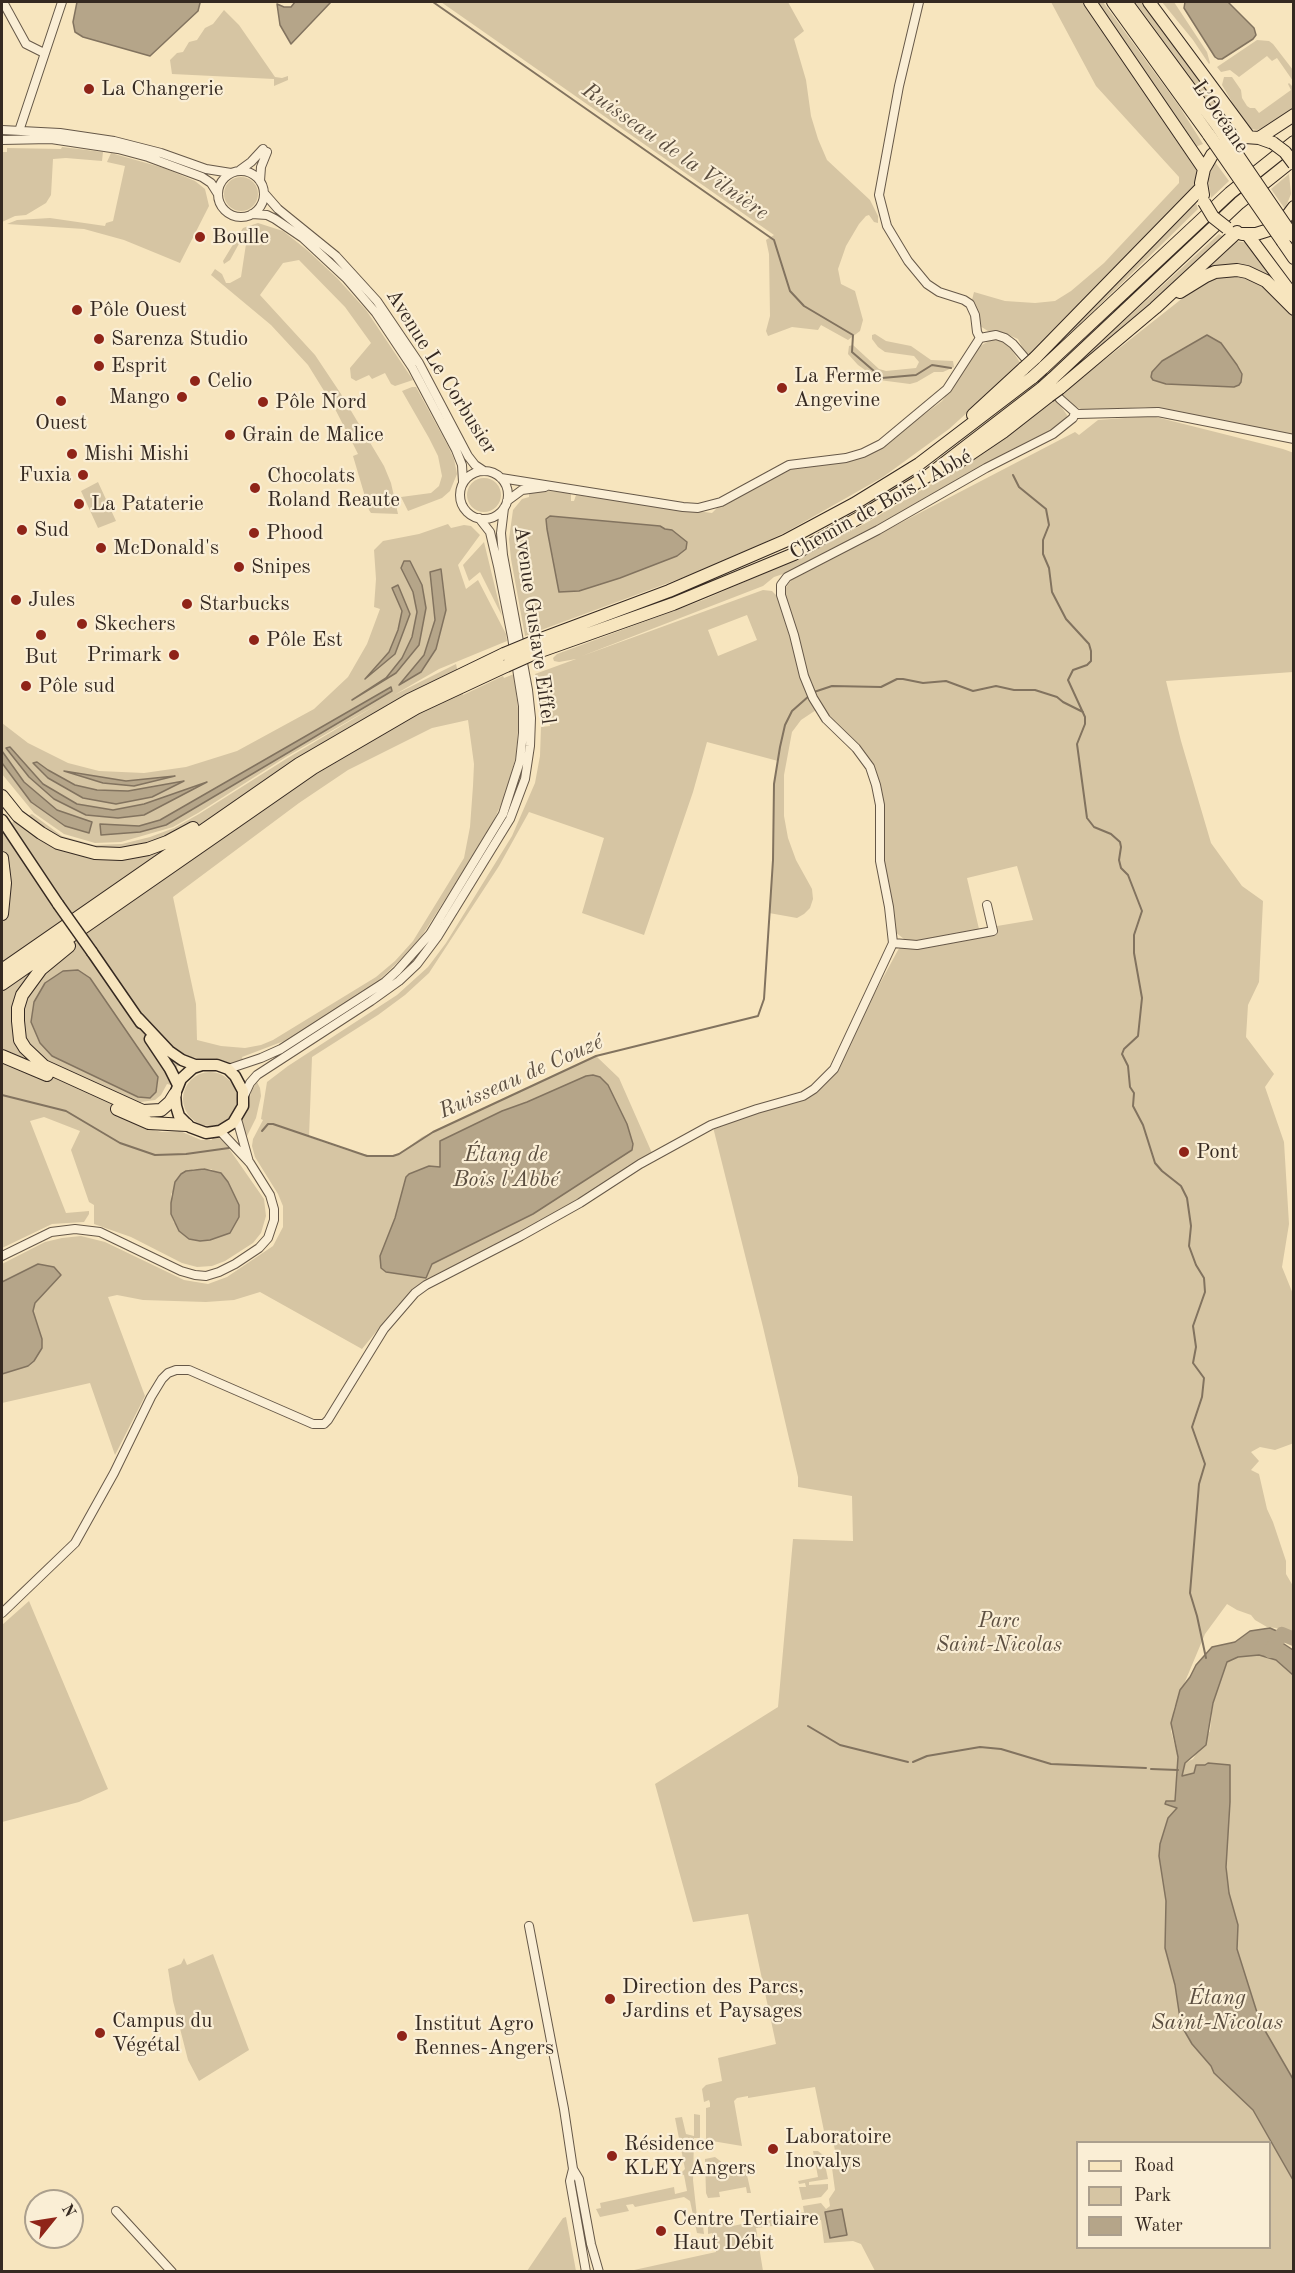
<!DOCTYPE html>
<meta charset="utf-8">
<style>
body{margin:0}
#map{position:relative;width:1295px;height:2273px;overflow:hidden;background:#f7e5be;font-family:"Old Standard TT",serif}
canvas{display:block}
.frame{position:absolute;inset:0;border:3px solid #352921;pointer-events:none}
.legend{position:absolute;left:1076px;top:2141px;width:195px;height:108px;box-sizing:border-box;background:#faeed5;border:2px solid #ab9f8d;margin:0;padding:8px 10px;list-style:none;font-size:18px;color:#352921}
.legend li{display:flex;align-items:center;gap:12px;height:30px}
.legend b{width:30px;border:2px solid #ab9f8d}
.north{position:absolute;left:24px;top:2189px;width:60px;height:60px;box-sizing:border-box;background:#faeed5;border:2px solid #ab9f8d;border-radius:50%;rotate:60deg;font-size:16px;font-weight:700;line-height:24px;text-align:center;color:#352921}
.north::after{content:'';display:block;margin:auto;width:21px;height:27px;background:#8f2418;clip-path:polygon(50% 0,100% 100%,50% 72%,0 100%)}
</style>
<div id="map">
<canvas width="1295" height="2273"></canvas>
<div class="frame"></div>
<ul class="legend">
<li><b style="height:8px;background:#f7e5be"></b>Road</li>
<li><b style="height:16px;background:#d6c5a3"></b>Park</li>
<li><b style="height:16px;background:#b5a589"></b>Water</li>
</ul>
<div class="north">N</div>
</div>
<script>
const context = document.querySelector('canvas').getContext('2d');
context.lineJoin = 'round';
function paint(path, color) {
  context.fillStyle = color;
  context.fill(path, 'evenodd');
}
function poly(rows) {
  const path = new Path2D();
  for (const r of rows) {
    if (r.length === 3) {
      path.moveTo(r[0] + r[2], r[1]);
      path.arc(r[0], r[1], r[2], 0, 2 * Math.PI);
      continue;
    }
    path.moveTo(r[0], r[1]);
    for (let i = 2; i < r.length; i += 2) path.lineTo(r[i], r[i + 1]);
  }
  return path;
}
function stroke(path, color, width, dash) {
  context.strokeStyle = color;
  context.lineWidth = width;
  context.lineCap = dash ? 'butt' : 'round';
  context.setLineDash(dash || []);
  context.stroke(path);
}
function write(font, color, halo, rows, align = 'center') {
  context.font = font + ' "Old Standard TT",serif';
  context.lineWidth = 4.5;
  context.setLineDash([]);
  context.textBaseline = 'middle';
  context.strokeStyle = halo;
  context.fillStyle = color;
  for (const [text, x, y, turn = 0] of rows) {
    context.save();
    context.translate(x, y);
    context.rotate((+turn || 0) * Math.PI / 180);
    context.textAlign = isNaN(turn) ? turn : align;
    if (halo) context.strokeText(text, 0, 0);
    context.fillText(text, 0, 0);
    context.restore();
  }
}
paint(poly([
 [441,2,788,2,804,31,794,39,806,80,811,116,818,139,827,160,870,200,878,216,878,223,874,222,869,215,866,216,859,224,846,246,838,269,841,284,855,291,863,320,860,331,848,340,821,325,818,330,792,327,768,336,766,331,770,316,769,254,766,240,774,235],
 [1051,2,1084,2,1197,166,1197,172,1193,192,1031,355,1027,357,1018,339,1002,332,988,331,980,326,972,300,974,292,1005,301,1035,303,1055,301,1071,291,1104,263,1179,183,1179,177,1096,86],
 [1094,2,1103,2,1179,106,1203,144,1195,147],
 [1135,2,1145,2,1233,122,1229,126,1227,123,1225,124],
 [1162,2,1174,2,1207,52,1210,63,1209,64,1193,40],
 [224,10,239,25,275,77,282,78,288,76,288,80,274,86,274,79,172,74,170,60,177,53,183,52,189,42,197,40,205,28,213,24],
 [1257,40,1269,41,1273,44,1293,70,1293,81,1277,58,1272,61,1267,56,1239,77,1230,70,1221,72,1217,67],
 [1224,77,1232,77,1241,90,1242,98,1247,106,1250,108,1255,108,1259,113,1291,90,1288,84,1289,83,1293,87,1293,109,1267,127,1257,130,1251,129,1242,119,1222,85],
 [62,147,103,152,102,161,66,158,53,159,51,195,46,203,26,215,15,216,2,222,2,152,7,152,7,148,61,149],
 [111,153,164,168,195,181,205,189,209,206,180,263,124,240,84,229,7,224,17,220,50,218,105,226,106,223,113,221,125,166,107,162],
 [1215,162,1229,181,1211,198,1208,179],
 [1289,174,1291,194,1285,209,1271,189],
 [241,194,17],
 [1196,203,1198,209,1039,364,1036,361,1161,236],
 [258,223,283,231,307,250,337,278,366,310,413,380,395,386,391,384,385,373,372,379,369,375,356,381,351,378,350,368,371,343,345,307,299,260,283,263,260,295,315,355,341,394,384,466,391,483,398,514,371,513,369,510,353,456,358,454,353,444,334,407,308,365,271,325,211,275,215,269,222,274,226,283,230,283,241,277,248,231,246,231,230,260,224,264,223,261,243,228],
 [1219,234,1224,237,1174,287,1058,386,1056,383],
 [1236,241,1248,243,1260,256,1266,271,1278,283,1270,279,1201,271],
 [1239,275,1257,281,1276,296,1293,315,1293,435,1163,409,1145,407,1086,411,1069,404,1060,395,1203,282,1221,276],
 [875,334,886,341,911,346,931,360,953,361,954,367,943,372,934,372,917,382,910,384,879,380,858,365,848,354,849,346,853,345,879,369,886,371,916,368,919,362,914,356,885,352,878,347,872,339,872,335],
 [992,339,1007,343,1021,364,949,429,883,477,788,531,725,562,525,636,511,559,509,539,513,510,522,499,529,497,529,492,549,491,567,493,571,494,571,501,574,501,576,495,712,513,720,505,772,479,788,469,865,457,876,451,942,401,955,384,977,348],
 [412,387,416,387,448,446,454,459,457,474,450,491,442,498,408,511,401,497,431,493,439,486,442,476,438,456,429,438,402,391],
 [1056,399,1067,415,1066,420,1055,429,924,502,792,571,774,577,763,586,582,656,763,590,772,591,778,597,804,685,816,710,801,720,792,732,784,775,784,816,788,838,796,860,812,889,813,899,810,908,804,914,797,918,769,913,773,860,774,784,778,761,707,742,693,792,644,935,582,913,604,838,529,812,499,866,429,973,405,995,378,1015,312,1057,309,1137,349,1151,379,1157,399,1154,422,1137,596,1056,619,1078,652,1153,580,1200,414,1291,398,1305,362,1349,260,1292,234,1300,206,1302,143,1300,117,1295,108,1297,145,1396,115,1455,90,1383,2,1403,2,1264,45,1242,62,1238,81,1236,105,1242,184,1280,208,1284,227,1277,273,1246,283,1227,283,1206,278,1194,255,1157,252,1146,253,1139,263,1120,261,1119,267,1082,288,1066,397,995,428,967,446,943,512,836,535,783,540,756,541,727,550,726,548,709,540,709,539,688,535,674,576,659,559,662,554,661,553,658,557,654,703,600,790,562,866,523,967,463],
 [747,615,757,640,718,656,708,630],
 [1152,416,1283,449,1294,453,1293,672,1166,681,1181,741,1211,843,1242,886,1263,901,1259,982,1248,1005,1246,1037,1274,1074,1265,1087,1284,1142,1289,1224,1282,1267,1293,1294,1294,1443,1275,1450,1260,1447,1251,1452,1259,1461,1251,1470,1259,1474,1267,1509,1273,1522,1286,1561,1286,1574,1293,1586,1293,1636,1276,1628,1267,1627,1255,1620,1251,1615,1237,1610,1227,1604,1205,1634,1174,1708,1171,1731,1178,1757,1175,1801,1166,1805,1177,1808,1168,1818,1160,1844,1159,1856,1166,1901,1165,1948,1175,1985,1181,2025,1192,2044,1211,2066,1214,2073,1253,2110,1293,2180,1293,2271,875,2271,861,2244,853,2241,824,2243,821,2220,756,2228,763,2271,625,2272,716,2252,712,2233,708,2234,708,2225,713,2221,725,2222,727,2227,804,2212,803,2206,821,2203,826,2209,830,2206,829,2199,835,2190,832,2168,838,2166,831,2130,824,2131,815,2087,748,2098,748,2096,737,2098,734,2101,742,2146,706,2140,706,2108,710,2107,710,2103,709,2100,704,2102,702,2089,706,2085,722,2081,718,2058,776,2044,748,1914,693,1922,655,1784,778,1707,793,1539,853,1541,852,1496,798,1487,798,1477,763,1327,713,1127,751,1113,801,1100,826,1083,904,939,895,932,882,855,879,785,821,707,812,689,783,592,791,580,1075,432,1079,435,1098,420],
 [1017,866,1033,920,979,929,967,878],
 [1078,2142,1270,2142,1270,2248,1078,2248],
 [484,495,17],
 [98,482,116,521,98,528,81,491],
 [448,524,451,528,464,525,471,526,480,535,458,565,466,589,478,580,506,634,507,641,439,669,394,695,456,664,463,695,503,676,504,678,514,674,519,717,516,756,506,793,490,829,416,945,380,979,284,1041,242,1057,243,1060,232,1064,216,1058,197,1058,185,1056,170,1076,171,1085,167,1084,161,1095,155,1100,141,1102,144,1128,162,1132,180,1131,201,1140,212,1140,212,1138,217,1137,228,1143,226,1144,232,1153,264,1199,266,1216,261,1233,253,1243,225,1261,212,1266,197,1267,182,1263,131,1237,94,1224,94,1205,89,1202,71,1150,80,1131,44,1117,30,1121,66,1213,89,1211,89,1214,84,1222,52,1224,2,1248,2,827,32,814,62,836,94,845,122,844,150,837,174,828,199,814,286,759,380,703,286,757,198,813,173,827,121,842,95,843,64,834,34,813,2,774,2,723,28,743,68,763,99,771,144,773,186,767,237,751,314,709,348,677,367,644,380,609,374,607,376,579,374,550,383,541,419,534],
 [468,720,474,764,473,786,470,827,464,858,413,941,395,961,376,977,273,1040,261,1045,245,1048,221,1046,197,1040,196,1004,173,897,299,803,348,770,432,728],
 [193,1169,211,1169,228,1182,239,1205,174,1223,171,1214,171,1194],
 [484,542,502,616,480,572,469,581,463,565],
 [210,1099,27],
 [257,1082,260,1088,261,1096,256,1118,247,1136,247,1144,242,1121,248,1109,251,1091],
 [29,1601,108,1789,79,1802,2,1822,2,1625],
 [1259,1655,1276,1660,1293,1675,1293,2079,1260,2022,1237,1949,1238,1925,1229,1893,1226,1867,1230,1802,1230,1765,1196,1765,1194,1773,1182,1777,1185,1763,1193,1759,1210,1731,1213,1703,1227,1662,1238,1657],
 [213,1954,249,2050,199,2081,188,2060,173,2001,168,1969,181,1964,184,1958,187,1965],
 [694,2114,700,2115,700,2138,694,2138,693,2180,698,2226,703,2226,704,2234,697,2233,690,2201,684,2197,635,2207,633,2204,626,2205,629,2211,600,2217,596,2209,601,2208,600,2203,674,2187,675,2194,687,2191,684,2175,680,2174,685,2169,675,2118,682,2117,686,2134,694,2136],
 [813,2151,818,2151,823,2155,828,2179,809,2182,809,2185,828,2184,828,2189,821,2197,802,2200,799,2187,806,2187,805,2183,799,2184,798,2181,818,2177],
 [715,2157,727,2166,745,2166,751,2193,747,2193,746,2187,719,2192,720,2197,708,2198,706,2193,705,2159],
 [566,2217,576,2271,527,2271,563,2218]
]), '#d6c5a3');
const water = poly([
 [77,2,199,2,200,3,198,11,150,56,83,37,75,32,73,22,77,2],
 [295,2,331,2,291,44,280,25,277,4,284,7,291,7,295,2],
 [1185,2,1228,2,1254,28,1256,35,1253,39,1222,59,1218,59,1215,57,1184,8,1185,2],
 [1207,335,1221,343,1237,365,1242,374,1241,382,1239,385,1234,387,1166,384,1153,380,1151,377,1152,372,1162,361,1207,335],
 [550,516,660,526,665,529,672,530,687,542,686,549,677,556,620,578,579,591,559,592,547,529,546,519,550,516],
 [404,561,410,561,422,585,426,608,419,645,396,673,352,700,386,678,402,658,412,637,417,612,413,592,401,568,404,561],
 [441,569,446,610,436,649,421,672,399,685,424,655,435,620,430,572,441,569],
 [398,585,410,614,395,654,365,679,389,652,398,630,402,611,392,588,398,585],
 [391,687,392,691,166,825,140,832,101,835,100,824,139,826,160,820,391,687],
 [10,747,43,784,77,804,113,810,144,804,207,782,144,815,118,818,86,815,54,799,29,777,6,748,10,747],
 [2,751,24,782,57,810,92,822,89,833,65,826,31,802,2,763,2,751],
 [37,762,48,770,75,785,97,790,128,791,184,781,152,797,116,804,83,798,48,778,33,763,37,762],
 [64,771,126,781,175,776,134,786,103,783,64,771],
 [78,970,90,978,158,1077,156,1092,150,1098,138,1097,52,1056,40,1043,31,1022,34,1002,45,983,63,971,78,970],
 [593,1075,600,1077,608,1085,627,1124,633,1144,632,1150,533,1214,432,1264,426,1278,386,1272,381,1268,380,1256,395,1218,406,1177,409,1174,429,1166,440,1167,440,1141,502,1111,527,1102,586,1076,593,1075],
 [204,1169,221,1173,228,1182,239,1205,239,1217,230,1233,210,1240,200,1241,189,1239,179,1231,171,1214,171,1203,175,1182,181,1174,186,1171,204,1169],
 [38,1264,54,1267,61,1275,35,1303,33,1311,42,1339,42,1348,34,1361,28,1366,2,1374,2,1282,38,1264],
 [1270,1628,1279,1632,1281,1642,1293,1650,1293,1675,1276,1660,1259,1655,1238,1657,1227,1662,1213,1703,1206,1745,1185,1763,1182,1776,1194,1773,1196,1765,1205,1765,1208,1763,1230,1765,1230,1802,1226,1867,1229,1893,1238,1925,1237,1949,1260,2022,1293,2079,1293,2180,1253,2110,1214,2073,1211,2066,1192,2044,1181,2025,1175,1985,1165,1948,1166,1901,1159,1856,1160,1844,1168,1818,1177,1808,1165,1804,1166,1801,1175,1801,1178,1757,1171,1723,1180,1690,1190,1677,1196,1665,1212,1647,1235,1642,1250,1631,1270,1628],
 [842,2209,847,2235,830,2238,825,2212,842,2209]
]);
paint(water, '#b5a589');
stroke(water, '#82735f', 1.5);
stroke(poly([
 [433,2,774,240,790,291,804,306,853,335,852,352,882,378,916,375,932,365,951,368],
 [1013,475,1019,487,1046,509,1049,525,1043,540,1043,554,1049,568,1052,592,1066,619,1089,644,1091,651,1091,661,1087,665,1073,670,1068,680,1085,717,1085,724,1077,744,1087,818,1094,827,1111,834,1120,842,1121,847,1119,860,1121,868,1128,875,1142,911,1134,935,1134,953,1142,998,1138,1036,1124,1049,1122,1054,1128,1066,1130,1087,1134,1093,1133,1106,1143,1125,1155,1163,1162,1171,1181,1186,1187,1198,1191,1226,1189,1246,1196,1265,1204,1278,1205,1292,1193,1326,1196,1347,1193,1363,1204,1378,1202,1397,1192,1427,1205,1464,1199,1484,1190,1593,1197,1616,1206,1658],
 [814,692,832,686,881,687,897,679,903,679,923,683,946,681,973,691,996,686,1014,690,1035,690,1057,697,1063,702,1083,712],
 [2,1095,66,1111,120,1143,155,1155,186,1154,229,1148],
 [262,1131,268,1124,273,1124,367,1156,393,1156,399,1154,433,1132,596,1056,758,1016,764,999,773,860,774,784,780,747,785,725,792,711,809,696],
 [808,1726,840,1745,908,1762],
 [913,1762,927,1756,980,1747,1001,1749,1051,1764,1146,1768],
 [1151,1769,1178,1770]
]), '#82735f', 2);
stroke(poly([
 [1270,1651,1282,1634,1294,1639]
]), '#b5a589', 14);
const minor = poly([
 [3,2,26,44,44,53],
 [919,2,899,86,879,195,887,226,908,261,927,284,939,292,964,300,970,304,975,315,977,332,980,338],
 [2,130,60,133,114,141,161,153,206,169,231,173],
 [19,131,62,2],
 [2,140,51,139,118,149,148,157,202,177,211,183,218,194],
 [240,170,251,162,263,149],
 [241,194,23],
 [260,181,261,167,267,152],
 [264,193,278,209,336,256,377,301,419,363,468,456,475,465,484,471],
 [252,214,267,215,275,219,303,238,346,278,376,313,412,367,456,450,462,465,463,482],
 [980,338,996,335,1005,338,1013,344,1060,399,1077,414,1158,412,1294,439],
 [484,495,24],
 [501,478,683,507,698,508,721,502,789,465,846,458,863,453,881,444,947,389,980,338],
 [507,501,522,490,545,487],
 [893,943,917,945,993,931,987,905],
 [228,1069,261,1058,281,1049,385,982,397,971,430,934,503,814,520,761,523,733,523,706,512,637,498,566,490,532,479,518],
 [244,1096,250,1083,257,1075,371,1001,399,981,417,964,438,936,510,819,525,779,530,746,531,718,528,690,503,555,501,533,504,508],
 [237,1119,249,1162],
 [2,1256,51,1232,75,1229,100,1232,181,1271,195,1275,206,1276,219,1272,235,1264,259,1248,268,1238,274,1220,274,1209,270,1195,250,1163,220,1131],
 [2,1613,75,1543,114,1473,151,1397,162,1379,168,1373,176,1370,189,1370,313,1424,324,1424,328,1420,384,1329,415,1293,426,1285,521,1236,580,1203,640,1164,711,1125,757,1109,803,1096,814,1089,834,1069,893,943,889,907,880,861,880,805,876,785,870,767,856,748,826,719,813,698,804,676,794,635,781,595,781,585,787,577,878,530,986,468,1053,434,1073,418,1075,413],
 [529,1926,564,2109,573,2169,570,2181,586,2272],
 [573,2169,579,2179,591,2244,599,2272],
 [116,2211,172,2272]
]);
const major = poly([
 [2,820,58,904],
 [92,952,141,1023],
 [138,1018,169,1051,182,1060,195,1065,217,1065,228,1069,235,1076,243,1091,243,1106,233,1123,220,1131,206,1133,190,1127,179,1116,176,1106,175,1094,181,1079,193,1068,202,1065],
 [150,1039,170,1069,178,1085]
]);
const highway = poly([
 [1090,2,1204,169],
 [1113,2,1209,135],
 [1126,2,1219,128],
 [1149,2,1249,137],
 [1259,138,1294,115],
 [1203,195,1201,183,1204,169,1212,155,1222,146,1232,140,1245,137,1259,138,1273,143],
 [1242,234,1256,234,1272,229,1285,219,1294,207],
 [1247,234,1294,297],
 [1283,242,1294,258],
 [1180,292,1206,276,1215,272,1237,270,1247,272,1266,281,1294,309],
 [1035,358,1201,188],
 [1043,368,1230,193,1294,142],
 [1052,379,1239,203,1294,159],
 [1060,388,1155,308,1237,232],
 [973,415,1024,368],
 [960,461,1003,432,1049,396],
 [533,642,669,591,785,541,854,504,919,464,1033,377],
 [535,653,673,604,794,554,864,515,929,475,1042,388],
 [2,796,18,816,41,833,58,843,95,853,121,854,148,849,167,842,193,828],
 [2,858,5,883,2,914],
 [69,946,41,969,22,995,18,1008,18,1021,20,1040,25,1048,44,1066,143,1111,161,1110,170,1102,175,1094],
 [2,970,299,764,409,700,504,654],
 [2,984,313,768,416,708,506,666],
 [2,1056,47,1075],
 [117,1109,149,1123,187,1125]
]);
stroke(minor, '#665848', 10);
stroke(major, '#352921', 13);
stroke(highway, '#352921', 14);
stroke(minor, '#faeed5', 8);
stroke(major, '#f7e5be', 10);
stroke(highway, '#f7e5be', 12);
const majorBridge = poly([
 [58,904,92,952]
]);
const highwayBridge = poly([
 [1219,128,1292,235],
 [1209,135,1283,242],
 [1273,143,1285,152,1294,164],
 [1204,202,1213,217,1227,228],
 [1024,368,1035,358],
 [1033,377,1043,368],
 [1042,388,1052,379],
 [1049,396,1060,388],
 [504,654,533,642],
 [506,666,535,653]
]);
stroke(majorBridge, '#352921', 13, []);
stroke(highwayBridge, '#352921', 14, []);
stroke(majorBridge, '#f7e5be', 10);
stroke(highwayBridge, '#f7e5be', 12);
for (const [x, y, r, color] of [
 [89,89,6,"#8f2418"],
 [200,237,6,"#8f2418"],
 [77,310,6,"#8f2418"],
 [99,339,6,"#8f2418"],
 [99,366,6,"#8f2418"],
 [195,381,6,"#8f2418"],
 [782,388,6,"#8f2418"],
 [182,397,6,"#8f2418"],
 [61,401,6,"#8f2418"],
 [263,402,6,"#8f2418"],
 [230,435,6,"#8f2418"],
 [72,454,6,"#8f2418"],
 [83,475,6,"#8f2418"],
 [255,488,6,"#8f2418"],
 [79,504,6,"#8f2418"],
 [22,530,6,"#8f2418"],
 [254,533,6,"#8f2418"],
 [101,548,6,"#8f2418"],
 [239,567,6,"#8f2418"],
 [16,600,6,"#8f2418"],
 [187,604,6,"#8f2418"],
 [82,624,6,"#8f2418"],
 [41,635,6,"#8f2418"],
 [254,640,6,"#8f2418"],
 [174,655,6,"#8f2418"],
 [26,686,6,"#8f2418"],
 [1184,1152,6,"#8f2418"],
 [610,1999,6,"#8f2418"],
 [100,2033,6,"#8f2418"],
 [402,2036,6,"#8f2418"],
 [773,2149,6,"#8f2418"],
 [612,2156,6,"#8f2418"],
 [661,2231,6,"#8f2418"]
]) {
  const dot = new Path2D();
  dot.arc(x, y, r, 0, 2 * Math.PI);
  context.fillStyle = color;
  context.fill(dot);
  stroke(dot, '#faeed5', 2);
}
write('21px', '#352921', '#faeed5', [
 ["La Changerie",101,89],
 ["Boulle",212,237],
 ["Pôle Ouest",89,310],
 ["Sarenza Studio",111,339],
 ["Esprit",111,366],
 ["La Ferme",794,376],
 ["Angevine",794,400],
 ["Celio",207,381],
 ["Mango",170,397,"right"],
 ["Pôle Nord",275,402],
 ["Ouest",61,423,"center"],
 ["Grain de Malice",242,435],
 ["Mishi Mishi",84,454],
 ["Fuxia",71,475,"right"],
 ["Chocolats",267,476],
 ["Roland Reaute",267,500],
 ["La Pataterie",91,504],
 ["Sud",34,530],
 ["Phood",266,533],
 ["McDonald's",113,548],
 ["Snipes",251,567],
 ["Jules",28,600],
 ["Starbucks",199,604],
 ["Skechers",94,624],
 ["Pôle Est",266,640],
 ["Primark",162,655,"right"],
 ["But",41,657,"center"],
 ["Pôle sud",38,686],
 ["Pont",1196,1152],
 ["Direction des Parcs,",622,1987],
 ["Jardins et Paysages",622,2011],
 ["Campus du",112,2021],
 ["Végétal",112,2045],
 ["Institut Agro",414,2024],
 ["Rennes-Angers",414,2048],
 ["Laboratoire",785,2137],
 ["Inovalys",785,2161],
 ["Résidence",624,2144],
 ["KLEY Angers",624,2168],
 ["Centre Tertiaire",673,2219],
 ["Haut Débit",673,2243]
], 'left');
write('21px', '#352921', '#faeed5', [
 ["L’Océane",1220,117,55],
 ["Avenue Le Corbusier",441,372,58],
 ["Chemin de Bois l'Abbé",881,505,-29],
 ["Avenue Gustave Eiffel",534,625,82]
]);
write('italic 21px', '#5d5042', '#faeed5', [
 ["Parc",999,1621],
 ["Saint-Nicolas",999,1645]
]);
write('italic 22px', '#5b4e40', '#faeed5', [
 ["Ruisseau de la Vilnière",675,152,35],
 ["Ruisseau de Couzé",521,1077,-24],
 ["Étang de",506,1155],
 ["Bois l'Abbé",506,1180],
 ["Étang",1217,1998],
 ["Saint-Nicolas",1217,2023]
]);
</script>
